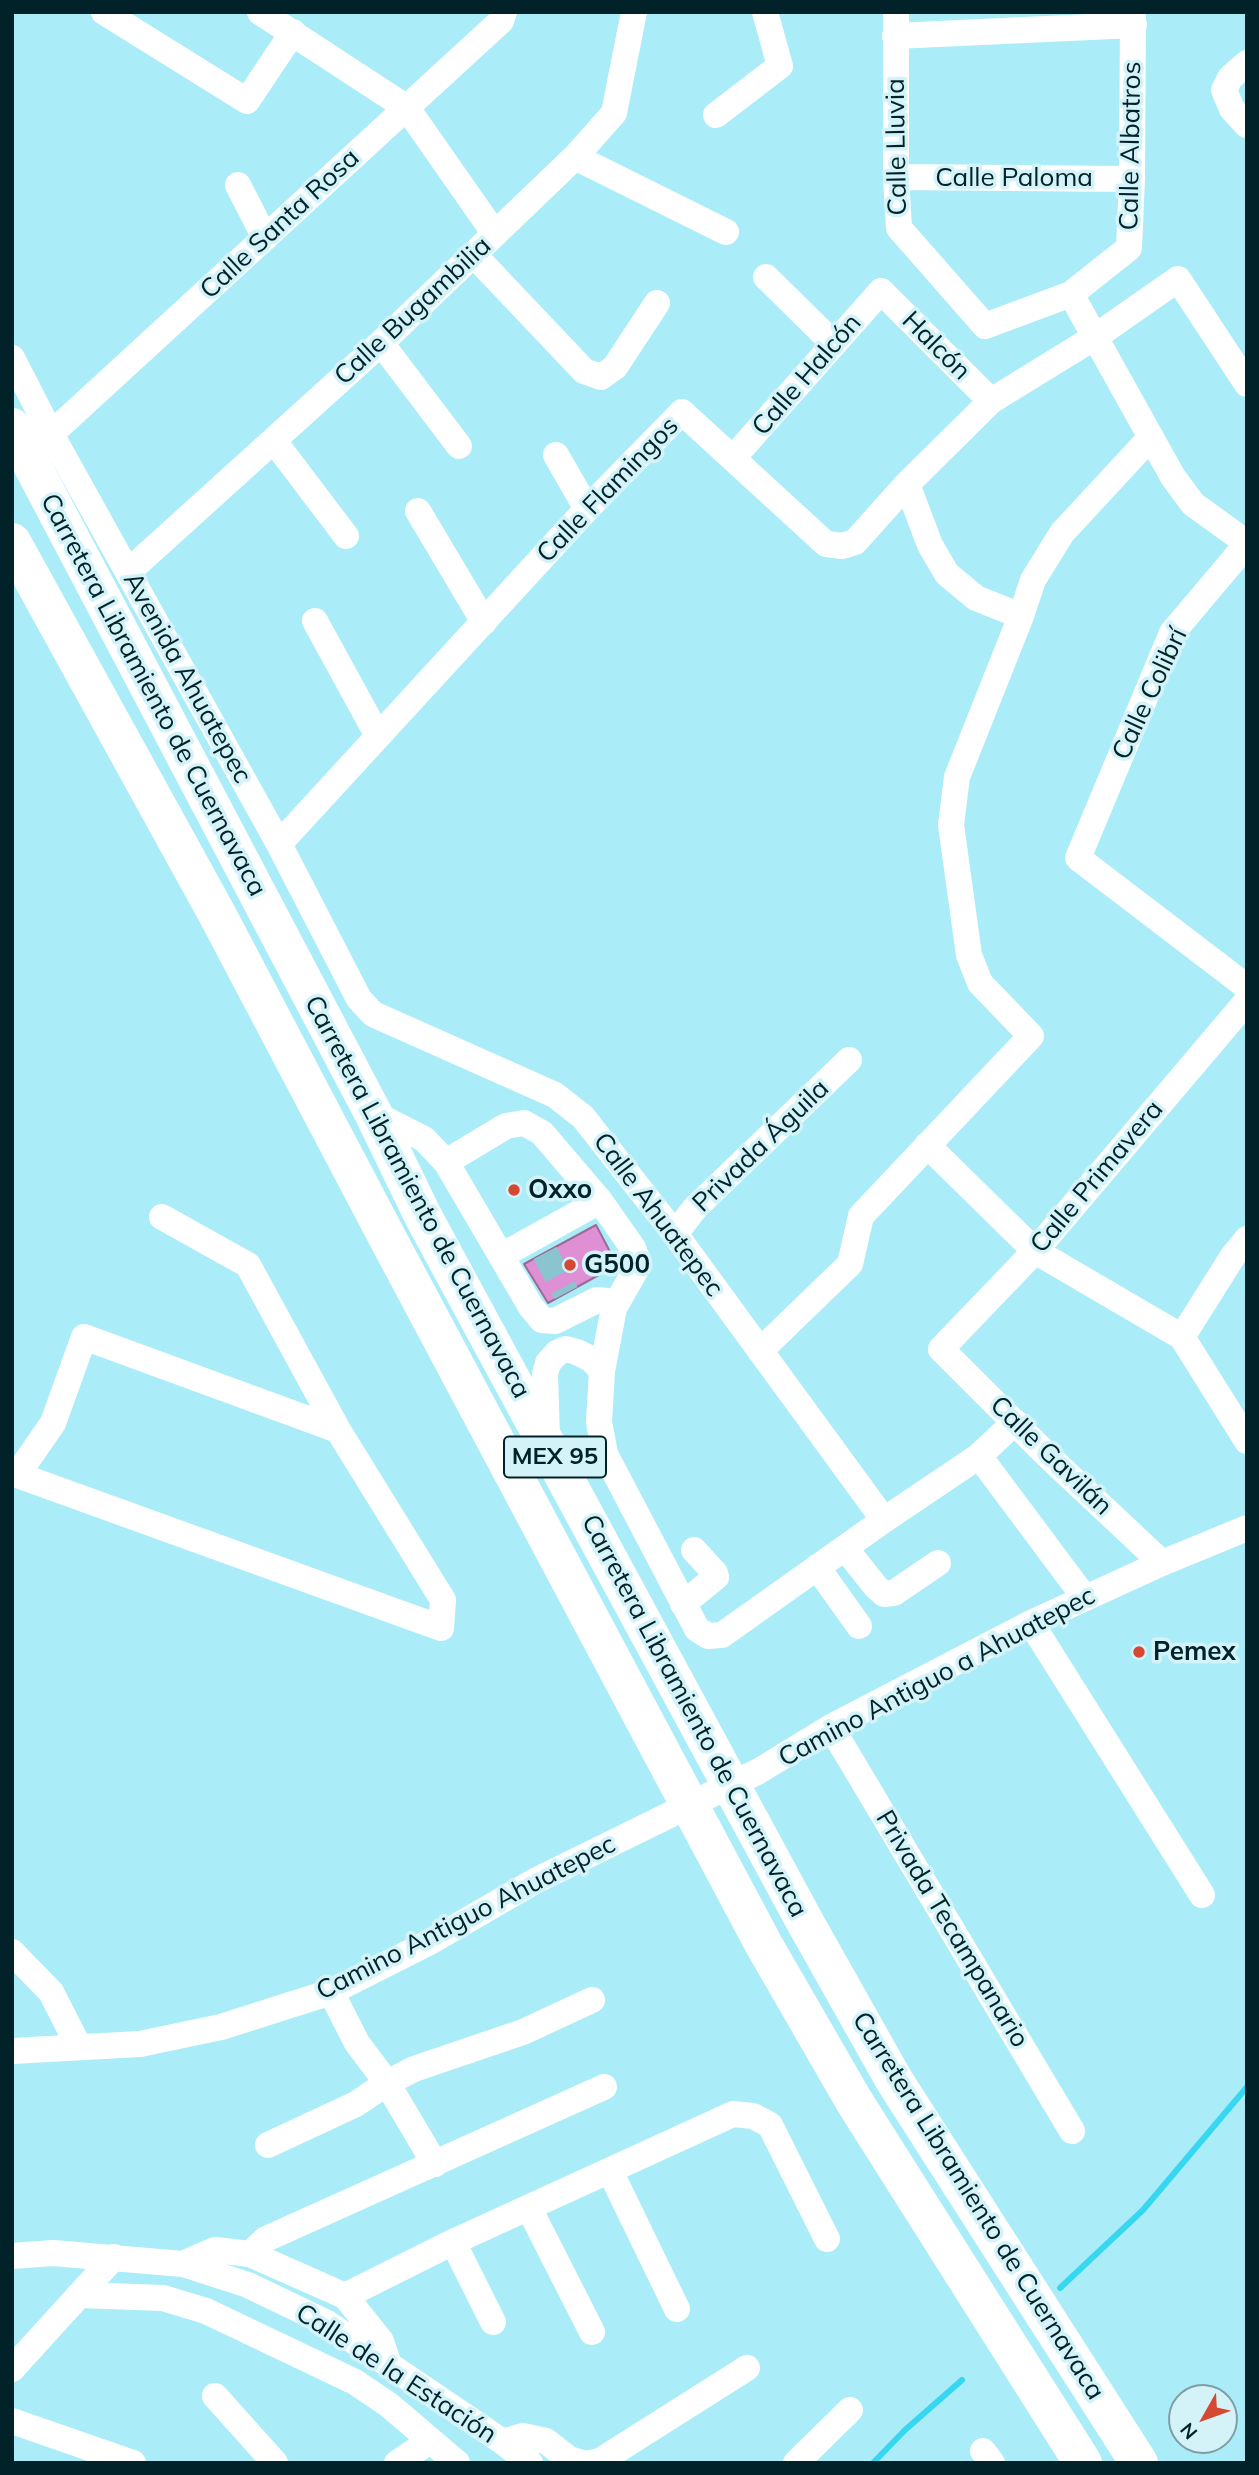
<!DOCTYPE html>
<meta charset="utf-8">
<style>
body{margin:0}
#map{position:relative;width:1259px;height:2475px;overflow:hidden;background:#abecf9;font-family:Mulish,sans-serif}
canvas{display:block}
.frame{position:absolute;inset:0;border:14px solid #002228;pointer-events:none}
.north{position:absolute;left:1168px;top:2384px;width:70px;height:70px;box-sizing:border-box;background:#d4f3f9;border:2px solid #7f9fa5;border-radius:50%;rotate:230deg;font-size:19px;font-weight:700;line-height:28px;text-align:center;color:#002228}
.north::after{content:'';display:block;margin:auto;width:24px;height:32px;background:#d54932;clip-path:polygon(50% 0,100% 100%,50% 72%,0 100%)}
</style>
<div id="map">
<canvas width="1259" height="2475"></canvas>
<div class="frame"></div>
<div class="north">N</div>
</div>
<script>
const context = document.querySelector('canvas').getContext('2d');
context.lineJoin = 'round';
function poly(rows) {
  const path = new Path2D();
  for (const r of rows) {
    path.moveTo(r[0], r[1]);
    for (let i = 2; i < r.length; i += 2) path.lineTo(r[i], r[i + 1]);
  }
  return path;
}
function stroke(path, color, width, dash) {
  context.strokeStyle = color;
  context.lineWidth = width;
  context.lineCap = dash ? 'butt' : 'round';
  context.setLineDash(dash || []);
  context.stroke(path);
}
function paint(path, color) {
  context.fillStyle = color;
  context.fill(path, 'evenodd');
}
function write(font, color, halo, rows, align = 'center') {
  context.font = font + ' Mulish,sans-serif';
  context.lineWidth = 7;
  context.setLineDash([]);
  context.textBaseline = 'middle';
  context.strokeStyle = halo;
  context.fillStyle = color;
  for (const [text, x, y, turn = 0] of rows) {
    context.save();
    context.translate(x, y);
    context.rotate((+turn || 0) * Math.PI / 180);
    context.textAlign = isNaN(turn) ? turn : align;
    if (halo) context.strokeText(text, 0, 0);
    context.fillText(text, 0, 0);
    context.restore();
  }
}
stroke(poly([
 [1060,2288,1143,2210,1247,2087],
 [873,2463,905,2430,962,2380]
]), '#37d7f2', 6);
const building = poly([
 [596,1225,617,1265,548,1303,524,1264,596,1225]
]);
paint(building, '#df90d5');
stroke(building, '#9b6b94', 2);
stroke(poly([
 [545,1253,566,1293]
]), '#89c4cf', 26, [26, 13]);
stroke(poly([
 [104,12,247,101,293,32],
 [260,12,407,108,495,234],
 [896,12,896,177,899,228,985,326,1071,294,1129,248,1132,179,1133,12],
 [895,36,1134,25],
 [1247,63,1230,78,1224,90,1232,109,1247,125],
 [716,115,780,66,765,12],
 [575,157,726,232],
 [896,177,1132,179],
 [238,185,265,238],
 [473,254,584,371,601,377,615,367,657,303],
 [766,277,834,344],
 [1071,294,1173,477,1193,504,1247,543],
 [381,343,459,446],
 [12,358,51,434,279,844,359,999,373,1014,555,1095,583,1117,675,1234,884,1520],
 [51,434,501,21,504,12],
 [274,441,346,536],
 [556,455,587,509],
 [733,458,881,291,991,401],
 [907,484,930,545,947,574,976,598,1021,616],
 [418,511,484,622],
 [1247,544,1172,633,1078,858,1247,987],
 [128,572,381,343,575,157,614,113,634,12],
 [315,621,378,736],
 [279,844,587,509,682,412,826,544,842,546,855,542,907,484,991,401,1095,337,1178,279,1247,384],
 [373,1113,424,1139,446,1162,531,1307,542,1320,555,1321,597,1300,608,1301,614,1308],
 [927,1145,1035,1251,1182,1337,1247,1441],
 [446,1162,506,1126,524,1123,542,1133,600,1201,633,1248,637,1258,635,1271,614,1308,602,1371,599,1422,605,1454,697,1629,708,1636,722,1635,884,1520,979,1456,1015,1422],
 [675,1234,695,1208,849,1060],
 [501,1256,600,1201],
 [1182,1337,1233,1256,1247,1239],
 [760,1351,850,1264,861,1216,1031,1036,980,983,969,955,951,825,957,777,1021,616,1033,580,1062,533,1151,437],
 [547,1437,545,1374,548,1363,557,1353,566,1349,577,1352,591,1359,602,1371],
 [979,1456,1085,1598],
 [12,1473,441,1628,443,1600,338,1430,248,1265,162,1217],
 [17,1475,53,1423,84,1337,338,1430],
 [845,1548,876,1587,884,1594,894,1593,938,1563],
 [1162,1563,1047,1455,941,1349,1035,1251,1247,1001],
 [817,1567,859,1626],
 [683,1604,716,1577,715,1573,694,1550],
 [1031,1623,1202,1895],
 [831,1727,1072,2131],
 [12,1952,51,1992,79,2047],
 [331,1992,357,2043,387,2083,435,2164],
 [12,2051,140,2044,221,2027,331,1992,428,1943,535,1881,759,1771,831,1727,1031,1623,1162,1563,1247,1528],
 [268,2145,356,2104,387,2083,414,2069,523,2032,592,2000],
 [610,2171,677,2309],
 [529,2208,592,2332],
 [453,2242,493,2322],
 [250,2254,266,2239,604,2087],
 [12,2256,53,2253,183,2264,248,2285,327,2323,503,2442,530,2463],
 [183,2264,215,2250,250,2254,345,2296,381,2341,389,2365],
 [79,2295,163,2298,206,2311,355,2382,389,2405,457,2463],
 [345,2296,453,2242,733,2114,753,2116,770,2125,827,2239],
 [12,2369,114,2257],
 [215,2396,275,2463],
 [12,2421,133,2463],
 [503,2442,523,2436,546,2441,569,2459,582,2463],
 [983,2451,992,2463],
 [397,2463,430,2441],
 [590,2463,600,2461,747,2368],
 [796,2463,850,2410]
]), '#fff', 26);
stroke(poly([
 [12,427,373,1113,423,1216,805,1922,894,2080,1139,2463],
 [12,542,217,914,387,1237,764,1945,854,2101,1083,2463]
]), '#fff', 38);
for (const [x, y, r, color] of [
 [514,1190,7,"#d54932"],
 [570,1265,7,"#d54932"],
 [1139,1652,7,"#d54932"]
]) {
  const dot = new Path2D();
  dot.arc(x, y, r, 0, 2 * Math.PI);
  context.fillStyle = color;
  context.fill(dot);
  stroke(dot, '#d4f3f9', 2.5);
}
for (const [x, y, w] of [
 [555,1457,102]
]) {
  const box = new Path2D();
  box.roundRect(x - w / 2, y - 20.5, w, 41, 5);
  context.fillStyle = '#d4f3f9';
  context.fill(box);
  stroke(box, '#002228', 2);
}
write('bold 24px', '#002228', null, [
 ["MEX 95",555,1457]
]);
write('26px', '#002228', '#d4f3f9', [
 ["Calle Albatros",1131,146,-89],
 ["Calle Lluvia",897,147,-91],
 ["Calle Paloma",1014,178],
 ["Calle Santa Rosa",280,224,-43],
 ["Calle Bugambilia",413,311,-43],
 ["Halcón",936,346,45],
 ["Calle Halcón",807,375,-49],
 ["Calle Flamingos",608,490,-46],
 ["Avenida Ahuatepec",187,678,61],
 ["Calle Colibrí",1150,694,-65],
 ["Carretera Libramiento de Cuernavaca",153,695,62],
 ["Privada Águila",761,1146,-44],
 ["Calle Primavera",1097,1177,-50],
 ["Carretera Libramiento de Cuernavaca",417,1197,62],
 ["Calle Ahuatepec",658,1215,53],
 ["Calle Gavilán",1051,1456,44],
 ["Camino Antiguo a Ahuatepec",937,1677,-28],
 ["Carretera Libramiento de Cuernavaca",694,1716,62],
 ["Camino Antiguo Ahuatepec",466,1918,-27],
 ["Privada Tecampanario",952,1929,59],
 ["Carretera Libramiento de Cuernavaca",978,2206,58],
 ["Calle de la Estación",396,2374,33]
]);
write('bold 26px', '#002228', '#d4f3f9', [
 ["Oxxo",528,1190],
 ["G500",584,1265],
 ["Pemex",1153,1652]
], 'left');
</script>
